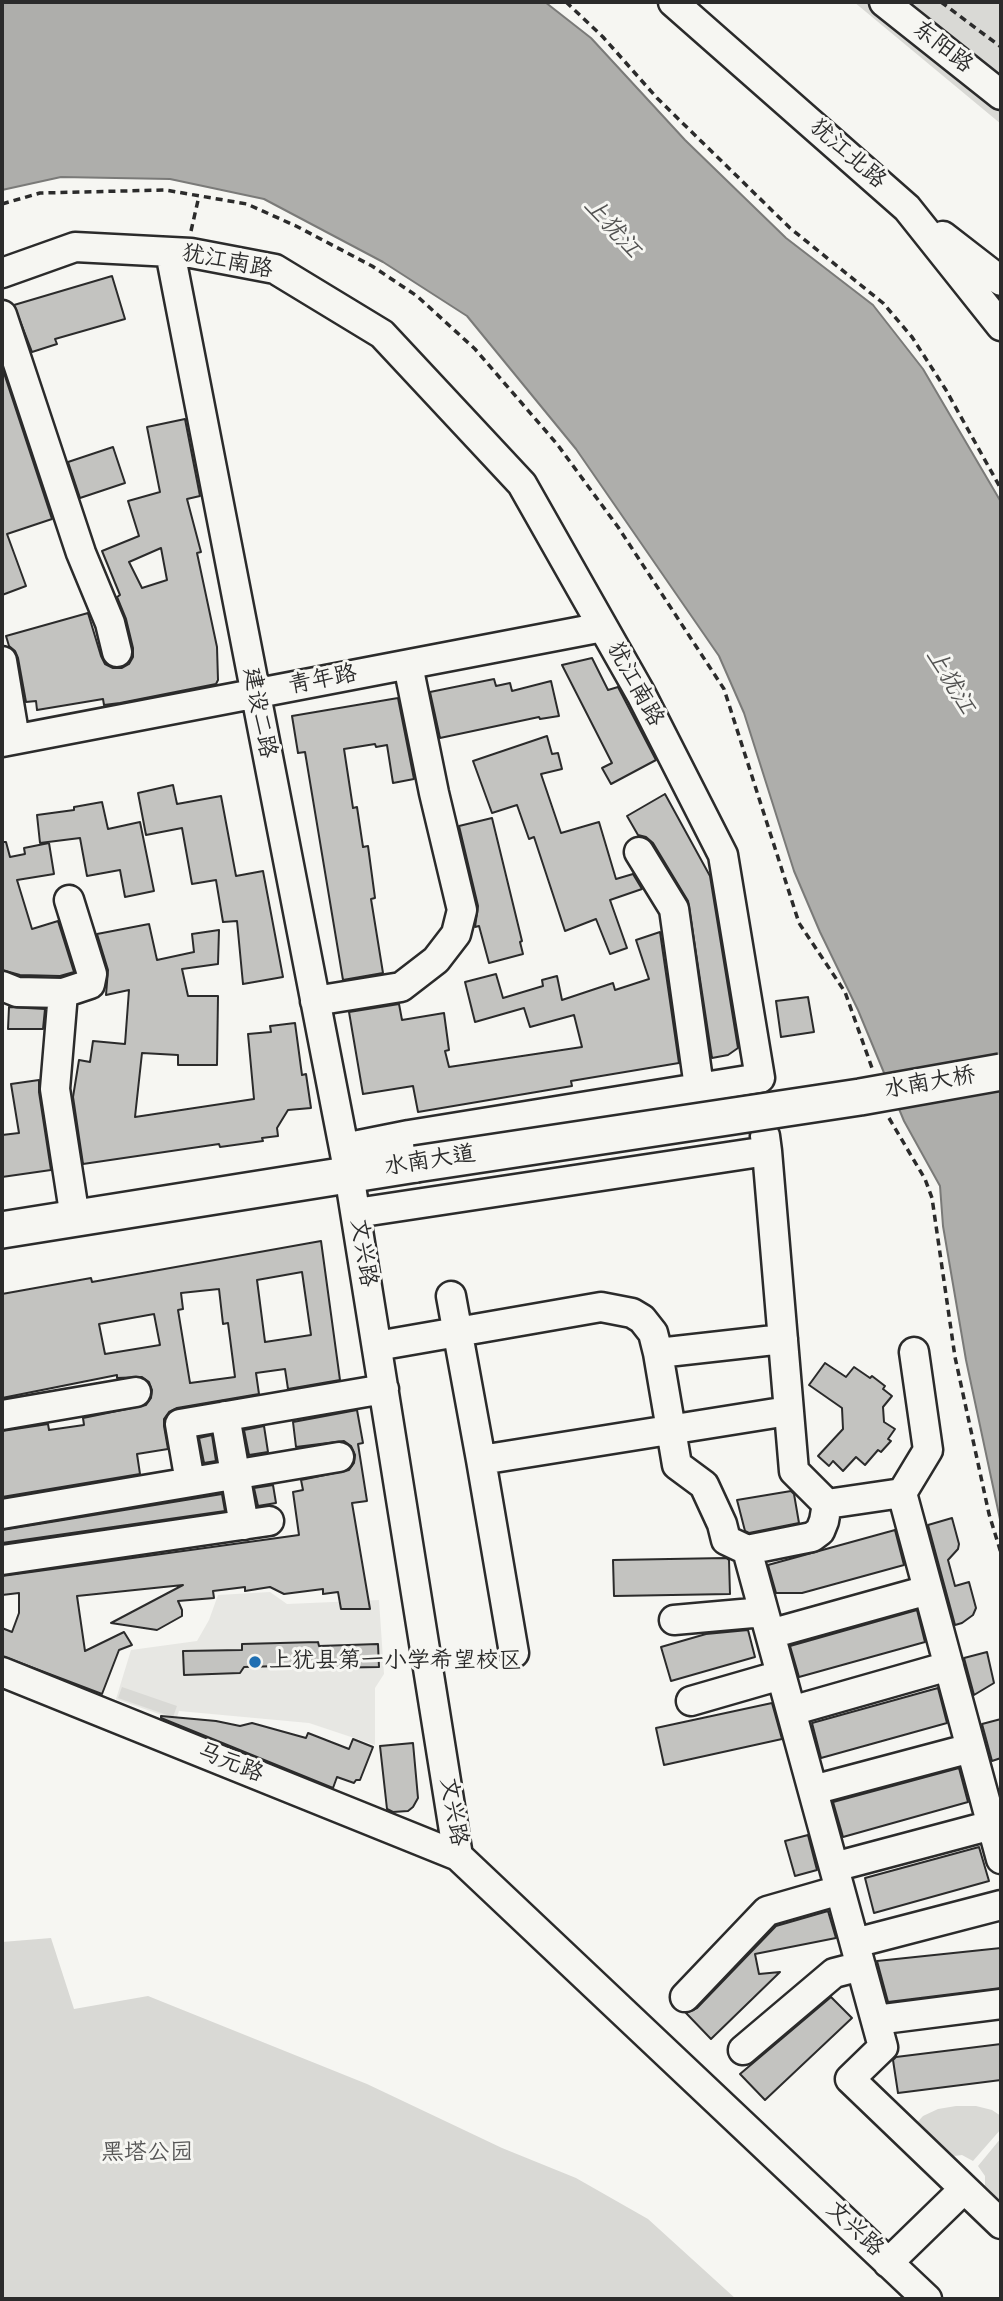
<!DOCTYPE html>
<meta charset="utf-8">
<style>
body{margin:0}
#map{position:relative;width:1003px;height:2301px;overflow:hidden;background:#f6f6f2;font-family:Mynerve,sans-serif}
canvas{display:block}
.frame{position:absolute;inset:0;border:4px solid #2b2b2b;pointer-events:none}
</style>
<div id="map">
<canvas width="1003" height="2301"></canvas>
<div class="frame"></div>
</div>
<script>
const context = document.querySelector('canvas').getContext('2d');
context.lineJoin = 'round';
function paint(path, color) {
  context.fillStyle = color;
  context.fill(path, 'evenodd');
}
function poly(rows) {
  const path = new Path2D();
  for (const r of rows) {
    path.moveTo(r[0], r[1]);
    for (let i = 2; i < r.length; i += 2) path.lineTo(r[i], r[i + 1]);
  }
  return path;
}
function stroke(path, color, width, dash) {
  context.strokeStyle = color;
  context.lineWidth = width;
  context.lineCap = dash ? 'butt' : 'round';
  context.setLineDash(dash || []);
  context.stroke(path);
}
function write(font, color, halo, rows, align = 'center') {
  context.font = font + ' Mynerve,"LXGW WenKai TC",sans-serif';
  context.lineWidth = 6;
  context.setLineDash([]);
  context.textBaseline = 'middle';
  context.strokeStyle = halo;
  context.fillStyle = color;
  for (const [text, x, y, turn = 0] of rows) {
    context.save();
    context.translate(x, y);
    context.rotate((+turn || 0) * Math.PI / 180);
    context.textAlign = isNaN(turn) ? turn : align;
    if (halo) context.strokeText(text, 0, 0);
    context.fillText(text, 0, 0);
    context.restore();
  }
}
paint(poly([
 [270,1592,287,1604,379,1600,384,1674,375,1688,375,1745,309,1723,179,1711,176,1720,116,1699,131,1650,197,1641,209,1620,218,1595]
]), '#e7e7e3');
paint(poly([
 [854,2,1001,2,1001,124],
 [122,1687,177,1706,173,1717,118,1698],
 [51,1938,74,2009,148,1996,367,2084,502,2148,576,2178,648,2219,736,2299,2,2299,2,1942],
 [956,2106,976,2106,992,2110,1001,2116,1001,2129,973,2161,962,2155,947,2157,913,2127,923,2116,938,2109],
 [1001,2138,1001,2205,985,2191,985,2176,978,2166]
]), '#d9d9d5');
const water = poly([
 [2,2,545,2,591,38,685,140,786,238,873,305,923,369,1001,502,1001,1524,966,1360,943,1226,940,1186,904,1121,858,1010,820,932,794,871,744,713,719,656,576,449,467,316,383,262,264,199,170,179,61,177,2,190,2,2]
]);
paint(water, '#aeaeab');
stroke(water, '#7a7a78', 2);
const building = poly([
 [112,276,125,319,55,339,57,344,32,352,14,305,112,276],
 [2,367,52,519,7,534,26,586,2,595,2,367],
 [185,419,200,496,187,499,201,552,197,553,217,647,218,680,216,684,120,703,104,705,103,699,37,710,36,701,26,702,18,658,15,651,9,646,6,636,88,613,101,656,105,664,113,668,122,668,129,664,133,657,133,648,126,619,117,597,120,595,102,551,139,536,128,501,160,492,147,427,185,419],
 [161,548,167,580,142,588,129,562,161,548],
 [113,447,125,483,80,498,68,462,113,447],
 [592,658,608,690,618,687,656,760,611,784,602,768,612,763,562,665,592,658],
 [494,679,496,686,510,683,512,691,551,681,559,716,540,719,539,717,440,738,430,692,494,679],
 [398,698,414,779,393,783,387,745,376,747,375,744,344,749,353,808,357,807,363,847,368,846,375,898,371,899,383,973,343,980,305,752,298,753,292,716,398,698],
 [547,736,552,754,558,753,562,769,541,774,561,833,599,822,616,879,633,874,642,889,610,900,627,948,610,954,596,919,565,931,534,837,529,839,517,805,492,813,473,761,547,736],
 [173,785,177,804,221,796,236,876,263,871,283,977,243,984,237,921,223,922,216,880,192,884,182,828,146,835,138,793,173,785],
 [665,794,710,876,738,1048,728,1055,712,1058,688,901,653,843,646,837,638,835,627,816,665,794],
 [102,802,108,829,140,822,154,891,125,897,120,870,87,876,80,838,40,843,37,815,74,810,74,807,102,802],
 [492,818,522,941,520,942,523,954,489,963,479,926,475,927,478,906,459,826,492,818],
 [2,842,6,842,10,857,25,854,24,848,49,843,54,874,17,880,32,929,58,921,74,972,60,976,20,975,2,970,2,842],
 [149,924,157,960,194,952,192,934,219,930,218,964,182,969,188,996,218,996,217,1065,178,1065,178,1055,142,1053,135,1117,254,1099,248,1034,271,1032,270,1026,295,1023,302,1075,306,1074,311,1108,288,1110,277,1128,278,1136,262,1138,263,1141,220,1147,219,1144,83,1164,73,1097,79,1060,90,1062,93,1041,125,1044,129,990,106,995,108,970,97,934,149,924],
 [660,932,679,1063,571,1081,572,1086,418,1112,413,1086,363,1094,349,1012,399,1004,402,1020,444,1013,449,1050,445,1051,449,1067,582,1047,574,1015,530,1027,524,1008,475,1022,465,982,496,974,503,998,543,986,542,980,557,976,562,1000,613,983,615,990,649,979,636,940,660,932],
 [808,997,814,1032,781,1037,776,1001,808,997],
 [9,1007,45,1009,43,1029,8,1029,9,1007],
 [39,1080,39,1092,51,1170,2,1177,2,1135,19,1133,11,1084,39,1080],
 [321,1241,340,1380,288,1389,285,1369,256,1373,259,1394,177,1408,169,1412,164,1419,164,1426,168,1449,137,1454,140,1474,2,1497,2,1431,48,1424,49,1430,84,1425,83,1418,146,1405,151,1398,152,1390,149,1382,142,1377,117,1378,117,1375,2,1398,2,1294,91,1278,92,1282,321,1241],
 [302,1272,311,1335,265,1342,257,1280,302,1272],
 [219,1289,223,1324,228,1323,235,1377,190,1383,178,1310,183,1309,181,1293,219,1289],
 [154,1314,160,1345,105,1354,99,1324,154,1314],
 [825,1363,846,1377,854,1367,870,1378,872,1376,885,1386,883,1389,892,1396,883,1407,884,1422,895,1429,888,1439,891,1441,881,1452,878,1450,865,1465,856,1457,843,1471,833,1461,829,1466,818,1456,843,1429,842,1408,809,1385,825,1363],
 [357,1410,363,1443,358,1444,367,1501,352,1503,370,1609,341,1609,338,1592,323,1594,323,1589,284,1594,270,1587,245,1591,245,1587,213,1591,214,1598,178,1601,182,1610,182,1616,157,1630,111,1623,183,1585,77,1596,85,1651,124,1632,132,1645,119,1650,102,1694,2,1656,2,1628,12,1632,19,1613,19,1593,2,1595,2,1576,299,1535,293,1492,303,1490,301,1480,349,1470,354,1463,355,1455,351,1446,344,1441,296,1447,293,1422,357,1410],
 [264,1426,268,1452,249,1455,244,1430,264,1426],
 [212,1435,216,1461,204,1463,199,1438,212,1435],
 [273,1485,276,1503,258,1506,254,1488,273,1485],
 [791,1491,794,1494,799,1523,749,1533,745,1531,737,1500,791,1491],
 [222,1494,225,1511,2,1543,2,1530,222,1494],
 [952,1518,959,1544,958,1549,948,1560,955,1586,969,1582,976,1608,973,1615,962,1623,955,1625,928,1525,952,1518],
 [895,1530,904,1565,802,1593,776,1593,768,1565,895,1530],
 [726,1558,729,1560,730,1594,614,1596,613,1560,726,1558],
 [917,1610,925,1642,799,1677,790,1646,917,1610],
 [748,1630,755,1657,671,1681,661,1647,706,1634,748,1630],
 [318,1642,319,1646,378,1644,379,1667,323,1668,318,1665,244,1667,240,1673,184,1675,183,1651,242,1650,242,1644,318,1642],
 [987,1652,994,1683,974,1695,964,1658,987,1652],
 [938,1688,947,1723,821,1758,812,1723,938,1688],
 [772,1703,782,1739,664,1765,656,1728,772,1703],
 [161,1716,216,1721,240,1726,252,1723,306,1738,308,1733,349,1749,353,1739,373,1747,360,1780,356,1780,354,1783,337,1777,333,1788,161,1718,161,1716],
 [1001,1719,1001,1758,992,1761,982,1724,1001,1719],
 [413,1743,418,1798,413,1807,408,1811,393,1812,387,1809,380,1746,413,1743],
 [959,1768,968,1802,843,1837,833,1802,959,1768],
 [808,1835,817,1870,795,1876,785,1841,808,1835],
 [979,1847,989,1881,874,1913,865,1878,979,1847],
 [828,1911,836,1938,755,1954,759,1974,780,1972,711,2039,686,2013,697,2008,776,1926,828,1911],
 [1001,1948,1001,1988,888,2002,877,1961,1001,1948],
 [831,1997,852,2018,765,2100,740,2074,831,1997],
 [1001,2044,1001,2080,898,2093,893,2060,896,2057,1001,2044]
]);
paint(building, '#c3c3c0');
stroke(building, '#2b2b2b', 2);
const minor = poly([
 [673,2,907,208,1001,326],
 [884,2,1001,95],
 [943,236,1001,281],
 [170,252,349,1174,458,1856,927,2299],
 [2,273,75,247,191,253,275,269,382,334,522,484,641,694,723,855,760,1078,409,1135,344,1148],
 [2,315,81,553,110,623,117,652],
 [2,661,15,739],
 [2,742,603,627],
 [639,852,674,909,699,1087],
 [2,986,17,992,63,993,55,1089,75,1218],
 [63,993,90,984,92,974,69,900],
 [315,1001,401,987,436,960,456,934,462,910,434,793,408,665],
 [767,1151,794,1471,827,1504,902,1493,928,1450,914,1352],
 [356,1213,767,1151,765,1136],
 [451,1296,481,1460,788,1411],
 [377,1346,601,1307,632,1313,642,1319,653,1333,658,1353,783,1339],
 [658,1353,677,1465,704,1485,722,1524,726,1540,747,1550,812,1537,820,1531,824,1521,827,1504],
 [2,1415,136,1392],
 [225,1416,244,1525],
 [481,1460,514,1653],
 [190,1482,180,1424,384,1389],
 [902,1493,1001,1859],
 [2,1514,339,1457],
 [747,1550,883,2047,850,2079,1001,2224],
 [2,1560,269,1521],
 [674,1620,764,1612],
 [770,1634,928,1590],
 [2,1672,458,1856],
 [691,1701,781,1675],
 [791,1711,949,1666],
 [813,1790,971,1748],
 [834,1867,992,1825],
 [855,1943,1001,1905],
 [685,1997,767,1911,840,1890],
 [876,2020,1001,2004],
 [743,2050,834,1973,861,1966],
 [888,2263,964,2189]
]);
const major = poly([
 [2,1230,416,1164]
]);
stroke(minor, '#2b2b2b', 33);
stroke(major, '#2b2b2b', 40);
stroke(poly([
 [566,2,603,37,657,98,790,228,883,303,912,337,946,390,1001,489],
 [941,2,1001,47],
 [2,204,40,193,165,190,247,204,296,226,372,266,417,296,475,349,557,444,618,527,724,689,799,923,845,992,872,1068],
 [191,231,199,196],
 [889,1118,925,1179,932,1198,955,1357,989,1514,1001,1553]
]), '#2b2b2b', 3.5, [7, 5]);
stroke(minor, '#f6f6f2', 28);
stroke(major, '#f6f6f2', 35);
const majorBridge = poly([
 [416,1164,860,1097,1001,1072]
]);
stroke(majorBridge, '#2b2b2b', 40, []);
stroke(majorBridge, '#f6f6f2', 35);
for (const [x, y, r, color] of [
 [255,1662,7,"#1f6fb2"]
]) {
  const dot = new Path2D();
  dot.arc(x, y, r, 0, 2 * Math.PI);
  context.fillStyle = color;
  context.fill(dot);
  stroke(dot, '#f6f6f2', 2.5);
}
write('23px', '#2b2b2b', '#f6f6f2', [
 ["东阳路",942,48,38],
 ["犹江北路",847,155,41],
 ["犹江南路",227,263,11],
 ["青年路",323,681,-11],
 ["犹江南路",634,685,61],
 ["建设二路",258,713,79],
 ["水南大桥",930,1084,-10],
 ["水南大道",430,1162,-9],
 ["文兴路",362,1253,81],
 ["马元路",230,1764,22],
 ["文兴路",452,1812,80],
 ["文兴路",854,2230,43]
]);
write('23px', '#2b2b2b', '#f6f6f2', [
 ["上犹县第一小学希望校区",269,1662]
], 'left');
write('23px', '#565656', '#f6f6f2', [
 ["黑塔公园",147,2154]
]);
write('italic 24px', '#525251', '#f6f6f2', [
 ["上犹江",611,229,48],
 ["上犹江",949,682,59]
]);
</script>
